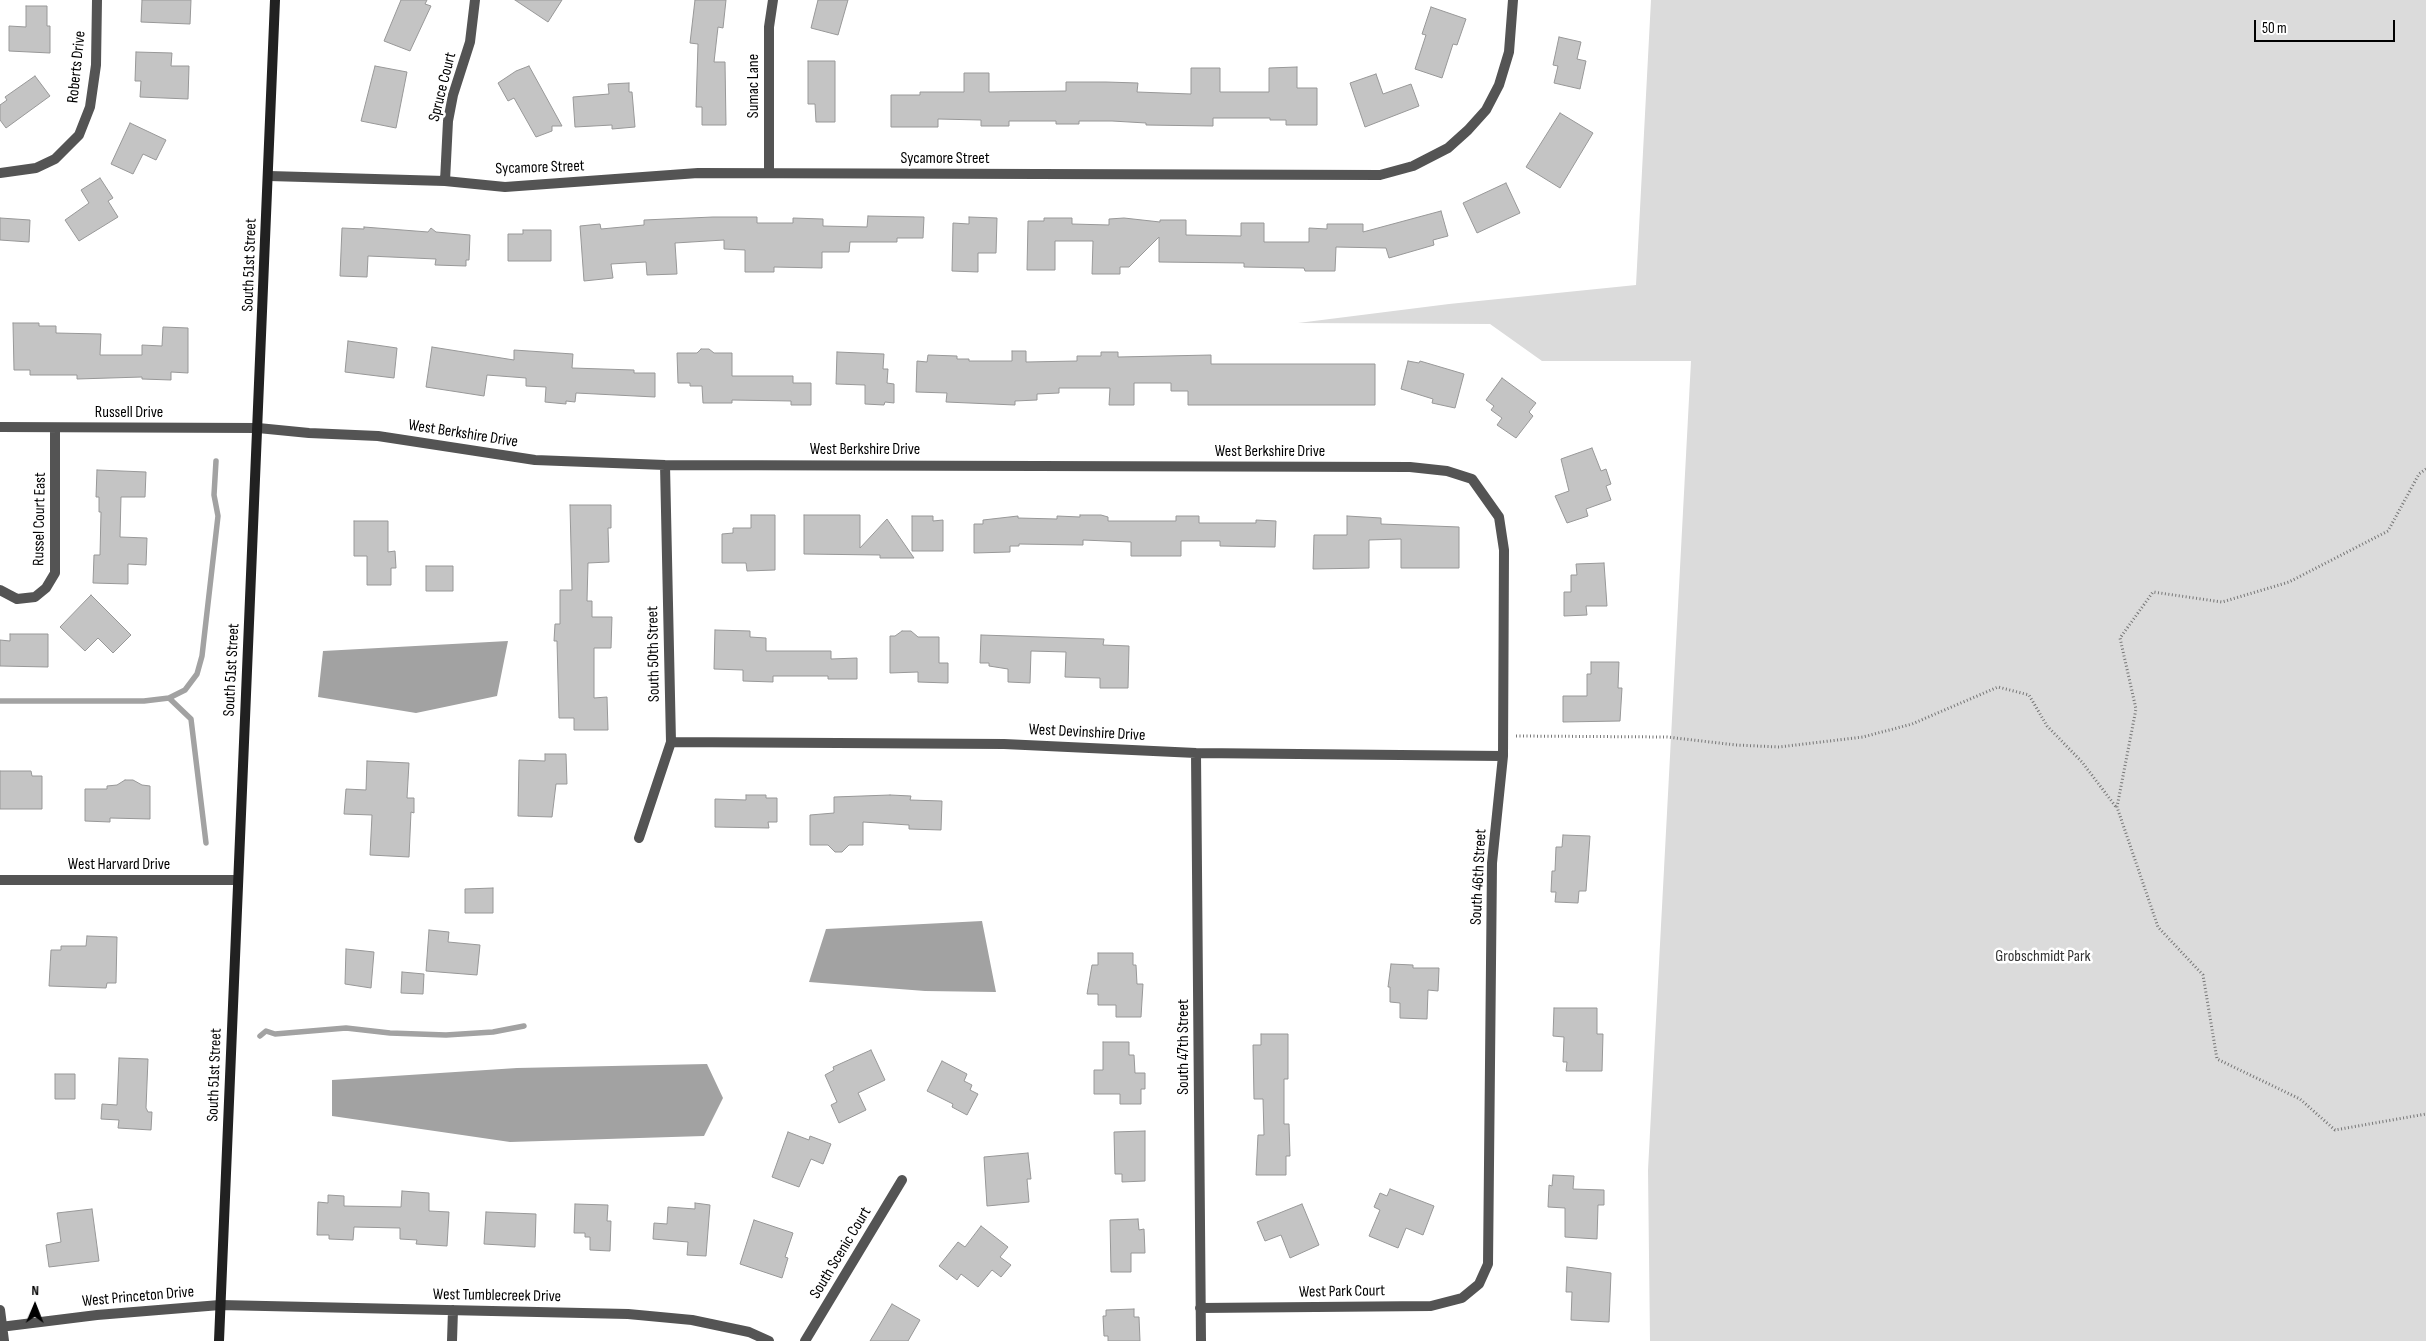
<!DOCTYPE html>
<style>
body{margin:0}
#map{position:relative;width:2426px;height:1341px;overflow:hidden;background:#fff;font-family:"Sofia Sans Condensed",sans-serif}
canvas{display:block}
.north{position:absolute;left:10px;top:1281px;width:50px;height:50px;-webkit-text-stroke:4px #fff;paint-order:stroke;rotate:1deg;font-size:14px;font-weight:700;line-height:20px;text-align:center;color:#000}
.north::after{content:'';display:block;margin:auto;width:18px;height:22px;background:#000;clip-path:polygon(50% 0,100% 100%,50% 72%,0 100%)}
.scale{position:absolute;left:2254px;top:20px;width:141px;height:22px;box-sizing:border-box;border:2px solid #000;border-top:0;padding-left:6px;font-size:15px;line-height:18px;white-space:nowrap;color:#000;-webkit-text-stroke:4px #fff;paint-order:stroke}
</style>
<div id="map">
<canvas width="2426" height="1341"></canvas>
<div class="north">N</div>
<div class="scale">50 m</div>
</div>
<script>
const context = document.querySelector('canvas').getContext('2d');
context.lineJoin = 'round';
function paint(path, color) {
  context.fillStyle = color;
  context.fill(path, 'evenodd');
}
function poly(rows) {
  const path = new Path2D();
  for (const r of rows) {
    path.moveTo(r[0], r[1]);
    for (let i = 2; i < r.length; i += 2) path.lineTo(r[i], r[i + 1]);
  }
  return path;
}
function stroke(path, color, width, dash) {
  context.strokeStyle = color;
  context.lineWidth = width;
  context.lineCap = dash ? 'butt' : 'round';
  context.setLineDash(dash || []);
  context.stroke(path);
}
function write(font, color, halo, rows, align = 'center') {
  context.font = font + ' "Sofia Sans Condensed",sans-serif';
  context.lineWidth = 5;
  context.setLineDash([]);
  context.textBaseline = 'middle';
  context.strokeStyle = halo;
  context.fillStyle = color;
  for (const [text, x, y, turn = 0] of rows) {
    context.save();
    context.translate(x, y);
    context.rotate((+turn || 0) * Math.PI / 180);
    context.textAlign = isNaN(turn) ? turn : align;
    if (halo) context.strokeText(text, 0, 0);
    context.fillText(text, 0, 0);
    context.restore();
  }
}
paint(poly([
 [1651,0,2426,0,2426,1341,1650,1341,1648,1170,1691,361,1542,361,1490,324,1298,323,1449,304,1636,285]
]), '#dbdbdb');
paint(poly([
 [508,641,497,696,416,713,318,697,323,651],
 [982,921,996,992,925,991,809,982,826,929],
 [707,1064,723,1098,704,1136,510,1142,332,1116,332,1080,517,1068]
]), '#a2a2a2');
stroke(poly([
 [169,698,191,719,206,843],
 [0,701,144,701,169,698,185,690,197,674,202,656,218,516,214,495,216,461],
 [260,1036,266,1031,275,1034,346,1028,390,1033,446,1035,493,1032,524,1026]
]), '#a2a2a2', 5.5);
const building = poly([
 [142,0,191,0,190,24,141,22,142,0],
 [401,0,427,0,425,4,431,6,410,51,384,41,401,0],
 [515,0,562,0,548,22,515,0],
 [695,0,726,0,723,28,718,27,714,62,725,62,726,125,702,125,702,107,696,107,698,44,690,43,695,0],
 [818,0,848,0,838,35,811,28,818,0],
 [26,6,47,6,47,26,50,26,50,53,9,51,9,26,26,27,26,6],
 [1431,7,1466,19,1457,45,1453,44,1442,78,1415,69,1426,35,1422,34,1431,7],
 [1559,37,1581,42,1577,59,1586,61,1580,89,1554,83,1558,66,1553,65,1559,37],
 [136,52,172,53,171,66,189,66,188,99,140,97,141,81,135,81,136,52],
 [808,61,835,61,835,122,816,122,815,104,808,104,808,61],
 [375,66,407,72,396,128,361,121,375,66],
 [529,66,562,126,552,126,552,131,536,137,514,98,508,101,498,83,516,71,529,66],
 [1297,67,1297,88,1317,88,1317,125,1286,125,1286,120,1270,120,1270,118,1213,118,1213,126,1146,125,1146,123,1112,121,1079,121,1079,124,1056,124,1056,121,1009,121,1009,126,981,126,981,120,938,119,938,127,891,127,891,95,920,95,920,92,964,92,964,73,989,73,989,92,1066,91,1066,82,1106,82,1138,83,1137,92,1191,94,1191,68,1220,68,1220,92,1269,92,1269,68,1297,67],
 [1376,74,1383,94,1411,84,1419,106,1365,127,1350,83,1376,74],
 [35,76,50,96,6,128,0,120,0,105,7,100,5,97,35,76],
 [629,83,629,92,632,92,635,127,612,129,612,125,575,127,573,97,609,94,608,84,629,83],
 [1560,113,1593,133,1560,188,1526,167,1560,113],
 [130,123,166,140,156,160,143,154,133,174,111,164,130,123],
 [100,178,113,198,108,201,118,217,79,241,65,220,89,203,81,190,100,178],
 [1506,183,1520,213,1477,233,1463,203,1506,183],
 [1441,211,1448,236,1433,240,1434,245,1389,258,1386,248,1336,247,1335,271,1305,271,1304,268,1244,267,1244,263,1159,262,1159,237,1129,267,1120,267,1120,274,1092,274,1093,241,1055,241,1055,270,1027,270,1028,221,1044,221,1044,218,1072,218,1072,224,1109,225,1109,219,1124,218,1160,222,1160,220,1186,220,1186,235,1241,236,1241,223,1264,223,1264,242,1309,242,1309,228,1327,229,1327,224,1363,224,1363,232,1441,211],
 [868,216,924,217,923,238,897,238,897,242,850,242,849,252,822,252,822,268,774,267,774,272,745,272,745,250,724,249,724,240,675,243,677,274,647,275,646,262,611,264,613,278,584,281,580,226,600,224,601,229,644,225,644,220,713,217,757,217,757,223,793,223,793,218,823,219,823,226,867,227,868,216],
 [969,217,997,218,996,253,978,253,978,272,952,271,953,223,969,224,969,217],
 [0,218,30,220,29,242,0,240,0,218],
 [364,227,428,232,431,228,436,232,470,235,469,260,466,260,466,266,435,265,436,259,368,256,367,277,340,276,342,228,364,229,364,227],
 [523,230,551,230,551,261,508,261,508,234,523,234,523,230],
 [13,323,39,323,39,326,56,326,56,333,101,334,100,355,142,355,142,345,162,346,163,327,188,328,188,373,171,372,171,380,142,379,142,377,77,379,77,375,30,375,30,370,14,370,13,323],
 [348,341,397,348,394,378,345,372,348,341],
 [432,347,514,360,514,350,573,354,572,368,634,370,634,373,655,373,655,397,576,393,575,402,566,401,566,404,545,402,546,387,526,386,526,378,487,375,484,396,426,387,432,347],
 [701,349,709,349,714,353,732,353,732,376,793,376,793,383,811,383,811,405,791,405,791,401,732,400,732,403,703,403,702,386,690,386,690,383,678,383,677,353,697,353,701,349],
 [1012,351,1026,351,1026,362,1077,361,1077,356,1101,356,1101,352,1118,352,1118,357,1211,355,1211,364,1375,364,1375,405,1188,405,1188,391,1171,391,1171,383,1134,383,1134,405,1109,405,1110,388,1059,388,1059,393,1037,394,1037,400,1015,401,1015,405,946,402,947,393,916,392,917,361,927,362,928,355,957,356,957,359,969,359,969,361,1012,361,1012,351],
 [837,352,884,354,883,369,888,369,887,383,894,384,894,403,885,402,884,405,865,404,865,385,836,384,837,352],
 [1408,361,1419,363,1420,361,1464,374,1455,408,1432,403,1433,399,1401,389,1408,361],
 [1502,378,1536,403,1529,412,1533,416,1516,438,1497,425,1502,418,1491,410,1494,406,1486,400,1502,378],
 [1592,448,1601,471,1606,469,1611,484,1606,486,1611,500,1586,509,1588,516,1567,523,1555,496,1569,491,1561,459,1592,448],
 [97,470,146,472,145,497,121,497,120,537,147,538,146,565,128,564,128,584,93,583,94,555,100,555,101,512,99,512,99,497,96,497,97,470],
 [570,505,611,505,611,528,608,528,609,562,588,563,587,601,592,601,592,617,612,617,611,648,594,648,594,698,607,697,608,730,574,730,574,718,559,718,557,641,554,641,555,624,560,624,560,590,572,590,570,505],
 [751,515,775,515,775,570,747,571,746,563,722,563,722,534,733,533,733,528,751,528,751,515],
 [804,515,860,515,860,548,887,519,914,558,880,558,880,555,804,554,804,515],
 [1080,515,1101,515,1108,517,1108,521,1176,521,1176,516,1199,516,1199,523,1256,523,1256,520,1276,521,1275,547,1220,546,1220,541,1181,541,1181,556,1131,556,1131,542,1083,540,1083,545,1019,544,1019,546,1010,546,1010,552,974,553,974,524,983,524,983,520,1018,516,1018,518,1057,519,1057,516,1080,517,1080,515],
 [912,516,933,516,933,521,943,520,943,551,912,551,912,516],
 [1347,516,1381,518,1381,524,1459,527,1459,568,1401,568,1401,539,1369,540,1369,568,1313,569,1314,535,1347,535,1347,516],
 [354,521,388,521,388,552,395,551,396,568,391,568,391,585,367,585,367,556,354,556,354,521],
 [1604,563,1607,606,1586,606,1587,615,1564,616,1564,592,1571,592,1571,575,1577,575,1576,564,1604,563],
 [426,566,453,566,453,591,426,591,426,566],
 [91,595,131,635,113,653,98,638,85,651,60,627,91,595],
 [715,630,750,631,750,637,766,638,766,651,831,651,831,659,857,658,857,679,828,679,828,676,773,676,773,682,743,681,743,670,714,669,715,630],
 [902,631,911,631,918,637,939,637,939,663,948,663,948,683,918,682,918,672,890,673,890,636,895,636,902,631],
 [10,634,48,634,48,667,0,666,0,640,10,641,10,634],
 [981,635,1104,639,1103,645,1129,646,1128,688,1100,688,1100,678,1065,677,1066,652,1031,651,1030,683,1008,682,1008,669,989,666,989,663,980,663,981,635],
 [1591,662,1619,662,1618,688,1622,688,1620,721,1563,722,1563,696,1587,696,1587,674,1591,674,1591,662],
 [545,754,566,754,567,784,556,784,552,817,518,816,519,760,545,761,545,754],
 [367,761,409,763,407,798,414,798,414,813,411,812,409,857,370,855,372,815,344,814,346,789,366,790,367,761],
 [0,771,31,771,32,776,42,776,42,809,0,809,0,771],
 [125,780,133,780,142,785,150,786,150,819,110,818,110,822,85,821,85,789,107,789,107,786,117,785,125,780],
 [746,795,766,795,766,798,777,798,777,822,768,822,769,828,715,827,715,799,746,800,746,795],
 [890,795,911,796,910,800,942,801,941,830,909,829,909,825,863,822,863,845,849,845,842,852,835,852,828,845,810,845,810,815,834,813,834,797,890,795],
 [1563,835,1590,836,1586,891,1579,891,1578,903,1555,902,1556,892,1551,892,1552,871,1555,871,1556,847,1562,847,1563,835],
 [493,888,493,913,465,913,465,889,493,888],
 [429,930,449,932,448,942,480,945,477,975,426,971,429,930],
 [87,936,117,937,116,983,107,983,106,988,49,986,51,950,61,950,61,946,86,946,87,936],
 [346,949,374,952,371,988,345,984,346,949],
 [1098,953,1133,953,1133,965,1136,965,1137,984,1143,984,1141,1017,1116,1017,1116,1005,1098,1005,1098,994,1087,994,1092,965,1098,965,1098,953],
 [1391,964,1413,965,1413,968,1439,968,1438,991,1428,990,1427,1019,1400,1018,1400,1003,1390,1002,1390,987,1388,987,1391,964],
 [402,972,424,974,423,994,401,993,402,972],
 [1554,1008,1597,1008,1597,1034,1603,1034,1602,1071,1566,1071,1567,1062,1563,1062,1564,1037,1553,1036,1554,1008],
 [1261,1034,1288,1034,1288,1079,1284,1079,1284,1124,1289,1124,1290,1156,1286,1156,1286,1175,1256,1175,1258,1135,1264,1135,1263,1099,1254,1099,1253,1045,1261,1045,1261,1034],
 [1103,1042,1129,1042,1129,1055,1134,1055,1135,1073,1145,1073,1145,1089,1141,1089,1141,1104,1120,1104,1120,1094,1094,1094,1094,1070,1103,1070,1103,1042],
 [871,1050,885,1080,858,1093,866,1110,839,1123,831,1105,837,1102,825,1075,834,1070,833,1067,871,1050],
 [119,1058,148,1059,146,1108,148,1112,152,1112,151,1130,118,1128,119,1120,101,1119,102,1104,117,1105,119,1058],
 [942,1061,967,1074,964,1081,972,1085,970,1090,978,1094,967,1115,952,1107,953,1104,927,1091,942,1061],
 [55,1074,75,1074,75,1099,55,1099,55,1074],
 [1145,1131,1145,1181,1122,1182,1122,1174,1115,1174,1114,1132,1145,1131],
 [788,1132,809,1140,810,1136,831,1144,823,1164,811,1159,799,1187,772,1177,788,1132],
 [1028,1153,1031,1179,1027,1179,1029,1202,987,1206,984,1157,1028,1153],
 [1553,1175,1574,1176,1573,1189,1604,1190,1604,1205,1598,1205,1597,1239,1565,1237,1565,1208,1548,1207,1549,1185,1552,1186,1553,1175],
 [1390,1189,1434,1206,1423,1235,1406,1228,1398,1248,1369,1236,1380,1210,1374,1207,1380,1193,1387,1196,1390,1189],
 [402,1191,429,1193,429,1211,449,1212,447,1246,416,1244,417,1240,400,1239,400,1228,354,1227,353,1240,329,1239,329,1235,317,1235,318,1202,328,1203,328,1195,344,1196,344,1206,401,1207,402,1191],
 [695,1203,710,1205,706,1256,687,1255,688,1242,653,1239,654,1223,667,1224,668,1207,695,1209,695,1203],
 [575,1204,608,1205,607,1221,611,1221,610,1251,590,1250,590,1237,585,1237,585,1233,574,1233,575,1204],
 [1302,1204,1319,1245,1290,1258,1281,1235,1265,1241,1257,1222,1302,1204],
 [92,1209,99,1261,49,1267,46,1245,61,1242,57,1213,92,1209],
 [486,1212,536,1214,535,1247,484,1244,486,1212],
 [1138,1219,1139,1230,1144,1229,1145,1253,1131,1253,1131,1272,1111,1272,1110,1220,1138,1219],
 [754,1220,793,1233,785,1257,788,1258,782,1278,740,1264,754,1220],
 [981,1226,1008,1247,1000,1257,1011,1265,1001,1277,992,1270,978,1287,961,1274,957,1280,939,1266,958,1242,965,1247,981,1226],
 [1567,1267,1611,1273,1609,1322,1571,1320,1572,1292,1566,1292,1567,1267],
 [892,1304,920,1320,908,1341,870,1341,892,1304],
 [1134,1309,1134,1317,1139,1317,1140,1341,1108,1341,1108,1336,1104,1336,1103,1316,1106,1316,1106,1310,1134,1309]
]);
paint(building, '#c4c4c4');
stroke(building, '#989898', 1);
stroke(poly([
 [2426,469,2419,474,2388,531,2289,582,2222,602,2153,592,2120,638,2136,709,2117,807,2158,927,2203,975,2217,1059,2300,1099,2335,1130,2426,1114],
 [1516,736,1667,737,1736,745,1779,747,1863,737,1912,724,1998,687,2029,695,2047,726,2082,762,2116,807]
]), '#767676', 3, [1, 2.5]);
stroke(poly([
 [0,173,36,168,55,159,79,135,90,107,96,65,97,0],
 [769,173,769,27,773,0],
 [269,176,445,181,505,187,698,173,1380,175,1413,166,1448,148,1468,130,1486,110,1499,85,1509,52,1513,0],
 [445,181,448,121,453,95,470,42,475,0],
 [0,427,258,428,309,433,378,436,535,460,665,465,1410,467,1447,471,1472,479,1499,517,1504,550,1503,756,1492,863,1488,1264,1479,1284,1462,1298,1431,1306,1200,1308],
 [0,590,17,599,35,597,46,588,55,573,55,428],
 [671,742,1004,744,1196,753,1503,756],
 [1196,753,1201,1341],
 [639,838,671,742,665,465],
 [0,880,237,880],
 [0,1310,4,1341],
 [0,1327,97,1315,220,1305,628,1314,692,1320,749,1332,769,1341],
 [452,1341,453,1310],
 [805,1341,902,1180]
]), '#545454', 10);
stroke(poly([
 [219,1341,275,0]
]), '#212121', 10);
write('16px', '#000', '#fff', [
 ["Roberts Drive",77,67,-84],
 ["Sumac Lane",754,86,-90],
 ["Spruce Court",443,87,-76],
 ["Sycamore Street",945,159],
 ["Sycamore Street",540,168,-2],
 ["South 51st Street",250,265,-88],
 ["Russell Drive",129,413],
 ["West Berkshire Drive",463,434,9],
 ["West Berkshire Drive",865,450],
 ["West Berkshire Drive",1270,452],
 ["Russel Court East",40,519,-89],
 ["South 50th Street",654,654,-91],
 ["South 51st Street",232,670,-87],
 ["West Devinshire Drive",1087,733,3],
 ["West Harvard Drive",119,865],
 ["South 46th Street",1479,877,-87],
 ["South 47th Street",1184,1047,-90],
 ["South 51st Street",215,1075,-88],
 ["South Scenic Court",841,1253,-59],
 ["West Park Court",1342,1292,-1],
 ["West Tumblecreek Drive",497,1296,1],
 ["West Princeton Drive",138,1297,-5]
]);
write('16px', '#323232', '#fff', [
 ["Grobschmidt Park",2043,957]
]);
</script>
